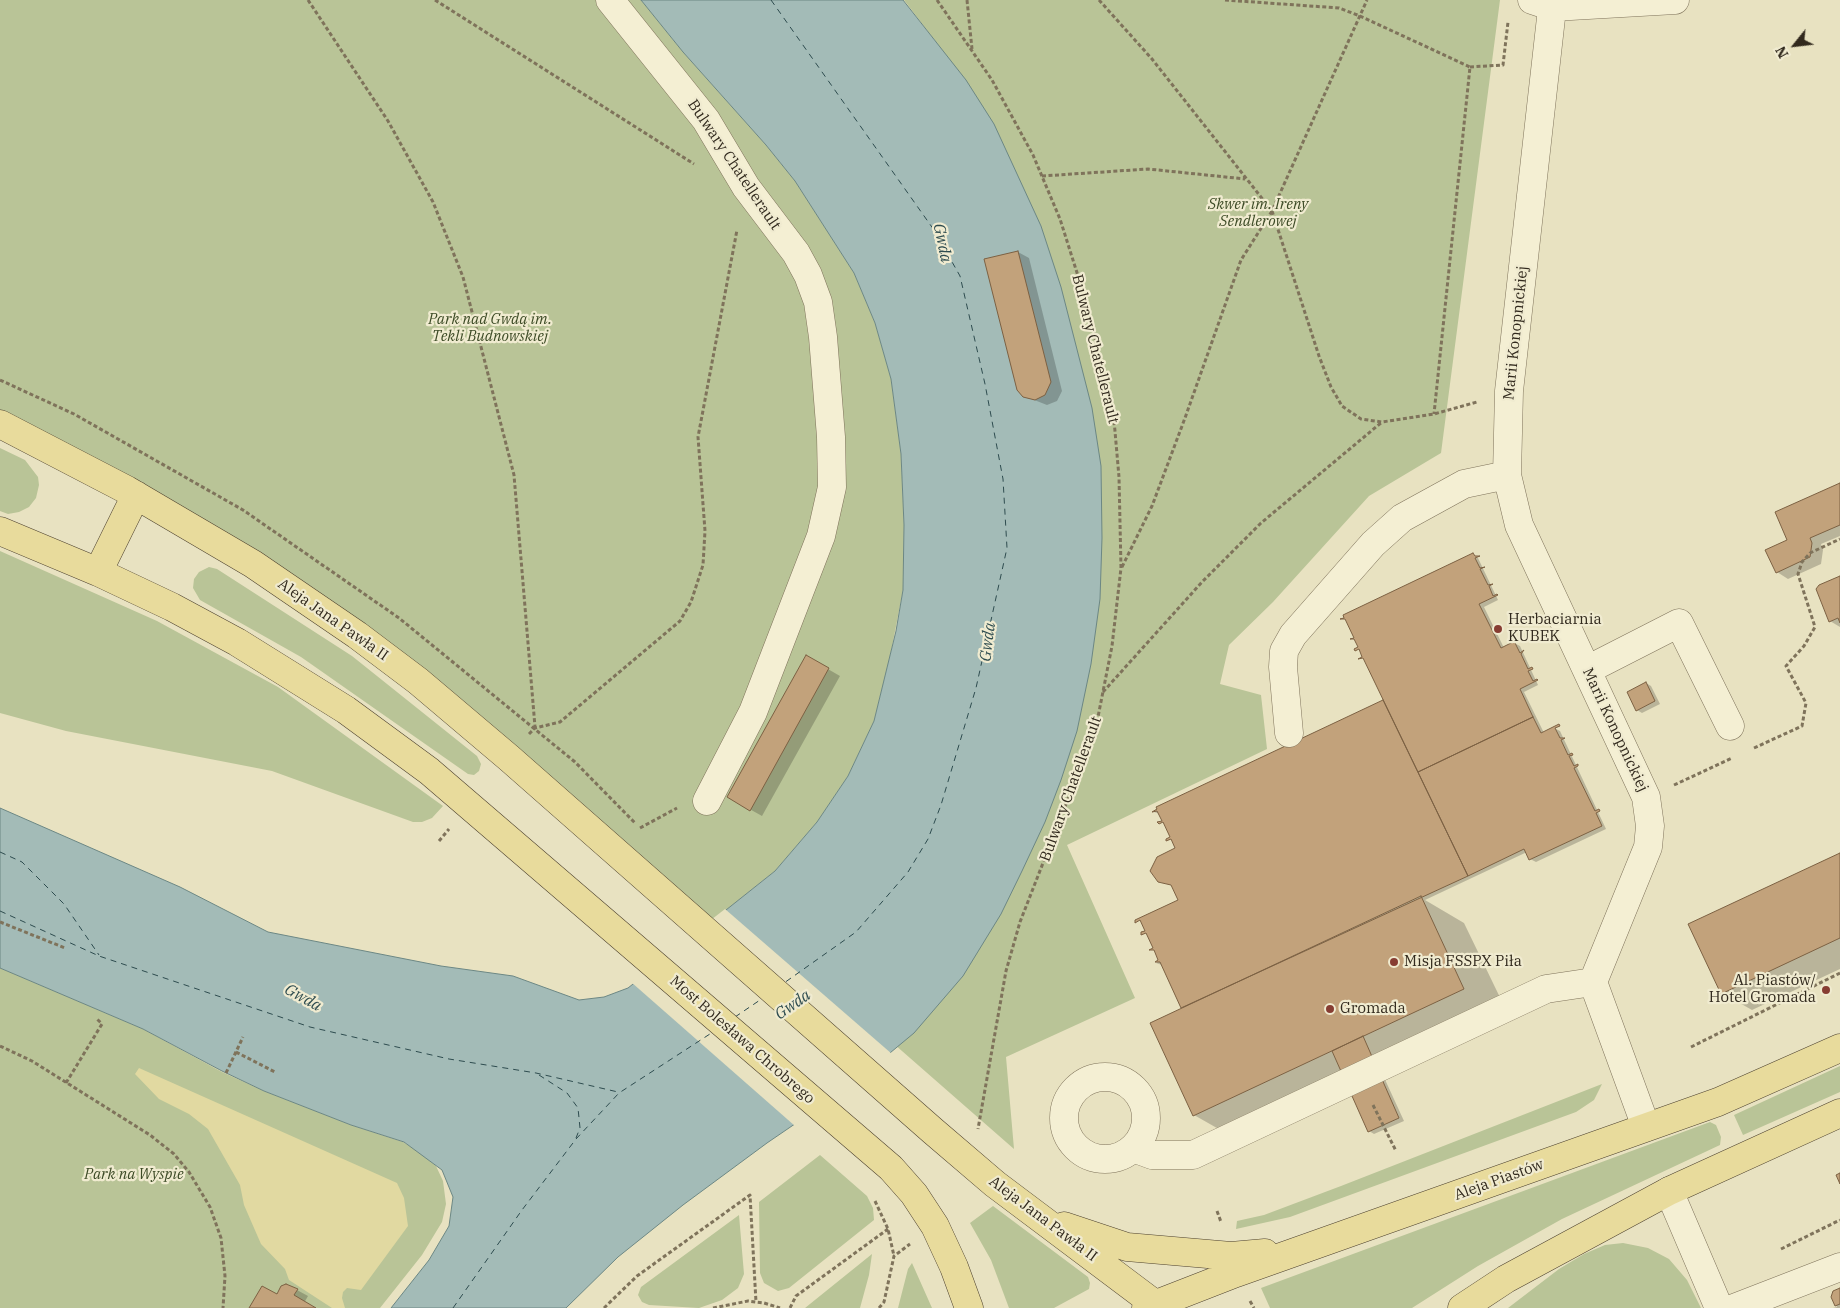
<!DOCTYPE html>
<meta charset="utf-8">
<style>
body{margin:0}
#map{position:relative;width:1840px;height:1308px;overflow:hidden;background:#e8e2c1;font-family:"IBM Plex Serif",serif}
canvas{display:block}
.north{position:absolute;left:1770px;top:20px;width:50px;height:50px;-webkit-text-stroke:4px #f0ebd0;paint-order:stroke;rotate:241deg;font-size:14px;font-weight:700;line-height:20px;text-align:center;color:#31291d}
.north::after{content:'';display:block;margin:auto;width:18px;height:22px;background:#31291d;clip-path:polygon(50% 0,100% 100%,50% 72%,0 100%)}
</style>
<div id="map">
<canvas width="1840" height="1308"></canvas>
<div class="north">N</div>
</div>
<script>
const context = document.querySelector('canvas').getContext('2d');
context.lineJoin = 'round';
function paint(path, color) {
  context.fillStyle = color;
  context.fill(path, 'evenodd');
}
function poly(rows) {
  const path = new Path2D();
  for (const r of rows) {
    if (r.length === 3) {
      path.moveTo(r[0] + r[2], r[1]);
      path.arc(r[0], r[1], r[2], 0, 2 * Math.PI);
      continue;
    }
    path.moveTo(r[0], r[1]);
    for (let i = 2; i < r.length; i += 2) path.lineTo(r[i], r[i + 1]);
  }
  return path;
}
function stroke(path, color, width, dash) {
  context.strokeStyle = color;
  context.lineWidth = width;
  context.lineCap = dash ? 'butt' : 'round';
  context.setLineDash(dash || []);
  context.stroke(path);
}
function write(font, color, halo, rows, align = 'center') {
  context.font = font + ' "IBM Plex Serif",serif';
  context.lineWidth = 4.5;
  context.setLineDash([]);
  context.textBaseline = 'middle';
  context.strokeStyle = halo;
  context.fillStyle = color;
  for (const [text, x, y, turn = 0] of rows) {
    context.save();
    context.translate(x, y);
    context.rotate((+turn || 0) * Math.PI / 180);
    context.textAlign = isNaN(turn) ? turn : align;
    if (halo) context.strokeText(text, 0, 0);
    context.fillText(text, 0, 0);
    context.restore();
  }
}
paint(poly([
 [0,0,641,0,683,52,766,145,795,181,854,273,875,323,891,379,901,454,904,525,903,590,890,657,874,721,848,776,817,822,775,871,703,929,418,681,0,424],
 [904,0,1500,0,1441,453,1369,496,1273,602,1229,645,1220,684,1261,695,1267,749,1067,845,1135,998,1006,1057,1014,1149,894,1044,935,41],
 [0,448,25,460,38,477,39,485,36,498,29,507,19,512,8,514,0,511],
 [0,551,157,621,278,687,443,806,432,818,422,822,413,822,272,771,66,731,0,713],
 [209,567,217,569,352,656,477,756,481,764,479,771,474,775,468,774,301,657,200,600,193,588,194,579,199,572],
 [0,968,143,1029,222,1072,264,1091,351,1125,403,1142,421,1153,436,1166,443,1181,446,1204,442,1222,422,1255,380,1308,0,1308],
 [1840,1066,1840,1092,1743,1135,1734,1115],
 [1602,1084,1594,1100,1576,1112,1290,1217,1236,1229,1237,1221,1264,1215,1341,1186],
 [1710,1122,1716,1125,1721,1137,1720,1145,1562,1219,1478,1266,1412,1308,1270,1308,1261,1288],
 [820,1155,867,1196,873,1208,874,1220,789,1288,778,1291,764,1283,760,1273,759,1202],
 [993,1206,1088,1277,1090,1283,1089,1289,1054,1308,1009,1308,991,1260,970,1223],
 [739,1215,744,1274,738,1288,722,1300,699,1308,649,1305,642,1302,638,1295,641,1287],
 [1623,1243,1648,1248,1669,1259,1687,1280,1701,1308,1508,1308,1559,1269,1584,1254,1605,1245],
 [872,1254,869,1275,860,1308,805,1308],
 [912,1263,932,1308,898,1308,908,1269]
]), '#b9c497');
paint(poly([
 [139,1068,397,1183,404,1198,408,1226,361,1290,347,1288,343,1292,342,1298,345,1308,332,1308,289,1280,285,1269,261,1244,244,1205,240,1185,208,1129,189,1114,159,1099,135,1074]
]), '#e1d9a1');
const water = poly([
 [641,0,903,0,966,80,994,124,1041,226,1061,287,1092,408,1101,466,1102,538,1100,599,1091,664,1077,731,1061,780,1045,822,1022,871,1001,914,963,976,914,1033,849,1087,767,1143,683,1205,618,1257,566,1308,391,1308,429,1260,449,1226,453,1197,442,1170,404,1142,351,1125,264,1091,222,1071,143,1029,0,968,0,808,180,887,268,932,441,966,513,976,579,1000,604,997,628,988,775,871,817,822,848,776,874,721,896,631,903,590,904,525,901,454,891,379,875,323,854,273,795,181,766,145,683,52,641,0]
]);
paint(water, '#a3bbb7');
stroke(water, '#6c8784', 1);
paint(poly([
 [725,909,892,1054,850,1089,795,1126,631,982]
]), '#e8e2c1');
paint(poly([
 [1018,252,1029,258,1062,391,1057,401,1047,405,1024,396],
 [1840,484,1840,536,1821,544,1823,550,1821,564,1788,579,1777,572,1789,541],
 [1473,555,1478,558,1498,600,1484,607,1504,648,1514,643,1520,646,1538,685,1524,692,1544,733,1554,728,1560,731,1606,829,1536,862,1530,859,1527,852,1425,900,1464,923,1508,1014,1382,1073,1404,1121,1374,1134,1369,1131,1350,1088,1238,1140,1194,1115,1184,1008,1162,965,1156,963,1160,960,1180,900,1174,886,1159,881,1177,848,1160,814,1154,812,1157,808,1385,700],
 [1840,577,1840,627,1830,621],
 [807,657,840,676,762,816,728,797],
 [1646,683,1651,686,1660,704,1642,713,1637,710],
 [1840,855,1840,969,1752,1010,1722,993],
 [1840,1289,1840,1308,1833,1308,1837,1307,1833,1297],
 [297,1290,308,1296,304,1303,314,1308,252,1308,277,1295]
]), '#0003');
stroke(poly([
 [771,0,934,230,960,276,985,384,1003,479,1007,548,976,688,941,805,928,839,908,872,856,932,784,983],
 [0,852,22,862,64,904,99,955],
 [0,911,99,956,310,1027,449,1059,536,1073,618,1092],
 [735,1017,763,998],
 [539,1075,567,1093,578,1108,580,1128,576,1138],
 [453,1308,522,1210,576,1139,619,1093,713,1032]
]), '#2e4c4f', 1, [6, 5]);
const building = poly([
 [1018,251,1051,382,1045,395,1035,400,1023,397,1017,390,984,259,1018,251],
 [1840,483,1840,525,1810,538,1812,543,1810,557,1776,573,1765,550,1787,540,1775,512,1840,483],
 [1473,553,1475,556,1480,556,1475,558,1480,568,1485,567,1480,569,1488,585,1493,584,1489,586,1493,596,1497,594,1498,595,1479,604,1501,648,1519,639,1520,641,1515,643,1520,653,1524,650,1521,654,1528,669,1532,667,1533,669,1528,671,1533,681,1537,679,1538,680,1520,689,1533,717,1418,772,1363,658,1358,659,1362,657,1359,649,1355,651,1354,649,1358,647,1354,639,1350,639,1354,638,1345,619,1340,619,1344,618,1343,615,1473,553],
 [1840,576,1840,623,1838,618,1829,622,1816,589,1819,585,1840,576],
 [806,655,829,668,750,811,727,797,806,655],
 [1646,682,1655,701,1636,711,1627,692,1646,682],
 [1383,700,1468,876,1181,1008,1160,962,1155,962,1158,960,1154,950,1149,950,1153,948,1146,933,1141,935,1141,932,1145,931,1140,920,1135,923,1135,920,1178,900,1171,885,1158,882,1150,871,1157,857,1175,848,1171,839,1166,841,1166,839,1170,837,1163,822,1159,824,1157,822,1162,821,1157,811,1152,812,1157,809,1156,807,1383,700],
 [1533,717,1541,733,1559,724,1560,726,1555,728,1560,738,1565,738,1561,740,1568,755,1572,753,1573,755,1569,756,1574,766,1578,764,1578,766,1574,768,1595,811,1599,809,1600,811,1596,813,1602,826,1529,860,1524,849,1468,876,1418,772,1533,717],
 [1840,853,1840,938,1721,994,1688,924,1840,853],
 [1421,896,1464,989,1193,1116,1150,1023,1421,896],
 [1363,1036,1399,1118,1368,1132,1332,1051,1363,1036],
 [1840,1173,1840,1184,1836,1175,1840,1173],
 [286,1284,298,1289,294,1295,316,1308,249,1308,262,1286,277,1294,281,1286,286,1284],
 [1840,1288,1840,1304,1835,1306,1831,1297,1833,1291,1840,1288]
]);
paint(building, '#c2a27b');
stroke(building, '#7c6143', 1);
const minor = poly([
 [610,0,706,120,746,187,796,253,808,275,818,302,823,337,831,437,832,487,821,536,753,712,707,801],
 [1532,0,1553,7,1675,0],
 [1553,0,1509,391,1507,475,1519,525,1646,797,1650,826,1648,847,1593,982,1646,1127],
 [1587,670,1679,623,1730,726],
 [1289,733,1283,667,1284,651,1293,635,1373,544,1402,518,1464,484,1507,475],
 [1105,1118,41],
 [1133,1148,1152,1155,1193,1155,1546,989,1593,982],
 [1669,1191,1719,1308],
 [1734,1308,1840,1267]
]);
const major = poly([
 [0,424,127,490,253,564,357,635,418,681,509,758,933,1131,995,1184,1160,1308],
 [0,531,98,572,172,607,237,642,346,710,429,771,891,1168,914,1194,935,1226,954,1267,969,1308],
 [98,572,136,495],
 [1064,1226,1127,1247,1231,1256,1265,1253],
 [1146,1308,1236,1273,1718,1102,1840,1048],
 [1462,1308,1506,1279,1669,1191,1840,1113]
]);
stroke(minor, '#7f735b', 29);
stroke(major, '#4d412f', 29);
stroke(poly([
 [308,0,388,121,433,202,463,277,514,475,535,727],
 [435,0,694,164],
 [937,0,992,80,1033,155,1060,219,1085,298,1104,375,1114,420,1119,477,1121,568,1112,646,1096,727,1020,922,1006,971,978,1129],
 [967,0,972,49],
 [1099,0,1152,59,1272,211,1319,356,1331,387,1342,406,1361,419,1382,422,1434,414,1477,402],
 [1225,0,1339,8,1360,16,1470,67,1434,414],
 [1470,67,1503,65,1508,22],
 [1042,176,1148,169,1245,179],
 [0,380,74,414,243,510,399,618,575,762,636,824],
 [1122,567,1152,506,1185,418,1241,260,1272,211,1367,0],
 [1103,692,1202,582,1261,523,1382,422],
 [529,734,535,728,560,722,680,621,691,602,703,565,705,531,698,437,737,230],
 [1754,748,1802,726,1806,703,1786,666,1804,646,1815,627,1798,574,1802,562,1810,553,1840,539],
 [1674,785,1732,758],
 [640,828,677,808],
 [439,841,449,829],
 [0,922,65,948],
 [0,1046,32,1061,150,1135,174,1154,189,1172,210,1207,221,1238,225,1276,223,1308],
 [1691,1047,1840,973],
 [236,1052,275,1072],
 [226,1073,243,1037],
 [66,1083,102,1024,97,1019],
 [1373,1105,1396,1151],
 [875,1201,888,1229,894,1256],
 [1217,1211,1221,1222],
 [1781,1249,1840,1220],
 [1250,1301,1254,1308],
 [604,1308,637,1276,750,1195,756,1302],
 [713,1308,748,1301,764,1303,780,1308],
 [790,1308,796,1296,888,1229],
 [879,1308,884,1302,894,1256,910,1244]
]), '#7f735b', 3, [4, 2.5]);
stroke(minor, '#f4efd3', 28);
stroke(major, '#e8db9c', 28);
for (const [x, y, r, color] of [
 [1498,629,5,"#873d32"],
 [1394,962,5,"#873d32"],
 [1826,990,5,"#873d32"],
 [1330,1009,5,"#873d32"]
]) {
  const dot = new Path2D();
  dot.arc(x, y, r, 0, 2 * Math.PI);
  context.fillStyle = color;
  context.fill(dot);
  stroke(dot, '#f0ebd0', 2);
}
write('15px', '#31291d', '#f0ebd0', [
 ["Bulwary Chatellerault",734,165,56],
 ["Marii Konopnickiej",1516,333,-84],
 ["Bulwary Chatellerault",1095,349,76],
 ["Aleja Jana Pawła II",333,620,35],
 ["Marii Konopnickiej",1615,730,65],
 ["Bulwary Chatellerault",1071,789,-70],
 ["Most Bolesława Chrobrego",742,1040,41],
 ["Aleja Piastów",1499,1180,-20],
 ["Aleja Jana Pawła II",1043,1219,37]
]);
write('italic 15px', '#3d4b26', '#f0ebd0', [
 ["Skwer im. Ireny",1258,205],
 ["Sendlerowej",1258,222],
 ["Park nad Gwdą im.",490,320],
 ["Tekli Budnowskiej",490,337],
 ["Park na Wyspie",134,1175]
]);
write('15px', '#31291d', '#f0ebd0', [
 ["Herbaciarnia",1508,620],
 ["KUBEK",1508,637],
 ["Misja FSSPX Piła",1404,962],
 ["Al. Piastów/",1816,981,"right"],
 ["Hotel Gromada",1816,998,"right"],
 ["Gromada",1340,1009]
], 'left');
write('italic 16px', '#2e4c4f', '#f0ebd0', [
 ["Gwda",942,243,78],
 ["Gwda",988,642,-83],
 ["Gwda",303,998,29],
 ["Gwda",793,1005,-35]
]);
</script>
